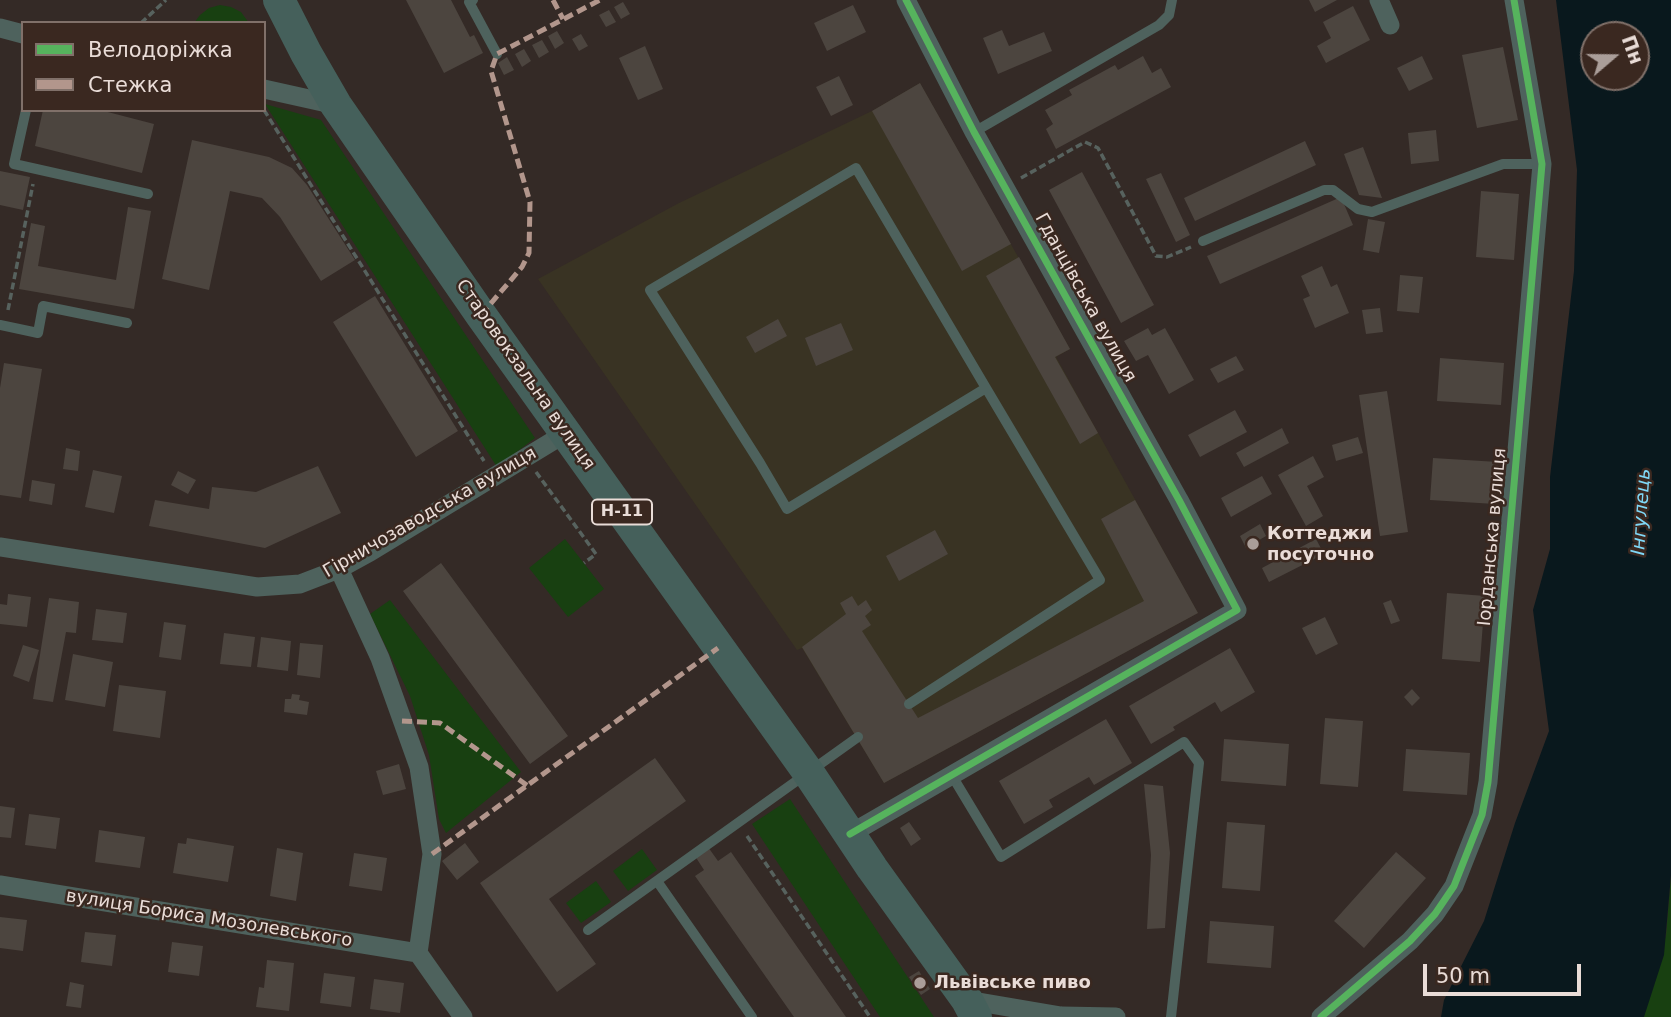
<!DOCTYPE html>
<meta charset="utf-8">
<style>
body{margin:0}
#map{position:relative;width:1671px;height:1017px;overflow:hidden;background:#342a26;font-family:"DejaVu Sans",sans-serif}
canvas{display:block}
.legend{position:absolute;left:21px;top:21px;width:245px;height:91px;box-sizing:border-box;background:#3a2820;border:2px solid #807069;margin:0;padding:9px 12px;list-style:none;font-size:21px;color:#e9dcd7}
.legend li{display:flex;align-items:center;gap:14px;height:35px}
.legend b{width:35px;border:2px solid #807069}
.north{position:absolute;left:1580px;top:21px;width:70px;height:70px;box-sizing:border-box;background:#3a2820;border:2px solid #807069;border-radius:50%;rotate:70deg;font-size:19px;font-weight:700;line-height:28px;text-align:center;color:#e9dcd7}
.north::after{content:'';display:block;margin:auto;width:24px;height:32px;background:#aa9e99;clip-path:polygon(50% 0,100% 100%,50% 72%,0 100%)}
.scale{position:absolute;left:1423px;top:964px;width:158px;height:32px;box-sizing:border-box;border:4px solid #e9dcd7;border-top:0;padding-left:9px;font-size:21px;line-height:24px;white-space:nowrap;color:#e9dcd7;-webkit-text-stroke:5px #3a2820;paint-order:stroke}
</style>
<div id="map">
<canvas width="1671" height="1017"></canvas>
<ul class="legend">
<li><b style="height:9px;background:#56b35d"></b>Велодоріжка</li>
<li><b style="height:9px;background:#b2968c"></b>Стежка</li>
</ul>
<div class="north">Пн</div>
<div class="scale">50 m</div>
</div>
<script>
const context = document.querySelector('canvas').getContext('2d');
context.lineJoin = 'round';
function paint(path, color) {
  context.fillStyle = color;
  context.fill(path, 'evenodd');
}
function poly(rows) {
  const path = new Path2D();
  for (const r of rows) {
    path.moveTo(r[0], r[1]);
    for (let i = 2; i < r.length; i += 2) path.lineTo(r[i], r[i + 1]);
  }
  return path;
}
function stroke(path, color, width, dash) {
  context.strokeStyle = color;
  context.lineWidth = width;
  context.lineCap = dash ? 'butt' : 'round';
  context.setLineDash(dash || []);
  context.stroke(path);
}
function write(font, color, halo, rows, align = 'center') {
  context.font = font + ' "DejaVu Sans",sans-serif';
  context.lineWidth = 5;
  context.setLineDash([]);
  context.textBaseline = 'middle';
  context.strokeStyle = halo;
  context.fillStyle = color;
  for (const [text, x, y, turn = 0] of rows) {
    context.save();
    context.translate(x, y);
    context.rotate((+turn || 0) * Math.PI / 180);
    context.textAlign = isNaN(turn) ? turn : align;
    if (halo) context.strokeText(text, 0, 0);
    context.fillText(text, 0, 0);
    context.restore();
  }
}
paint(poly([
 [920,83,1070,349,1056,357,1198,613,884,783,802,648,797,650,538,279,679,203,872,111]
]), '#393323');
paint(poly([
 [220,5,231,7,241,12,249,23,194,23,200,15,209,8],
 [265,104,321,120,535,438,497,467],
 [565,539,604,589,568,617,529,568],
 [390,600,521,772,446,833,439,819,429,755,410,696,370,614],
 [790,799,934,1017,880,1017,752,824],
 [642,849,657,870,628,891,613,871],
 [1671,875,1671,1017,1621,1017,1666,936],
 [596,881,611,902,581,923,566,903]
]), '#184011');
paint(poly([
 [1556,0,1671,0,1671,875,1664,955,1644,1017,1441,1017,1444,1000,1484,921,1515,823,1549,731,1533,610,1550,549,1550,477,1574,271,1577,170],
 [1594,35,1636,35,1636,77,1594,77]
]), '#09181d');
paint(poly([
 [406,0,451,0,470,37,474,35,483,53,444,73],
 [1309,0,1337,0,1315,12],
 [623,2,630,14,621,19,614,7],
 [853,5,866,32,827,51,814,23],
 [1353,6,1370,40,1326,63,1317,46,1331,38,1323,22],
 [609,10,616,22,606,27,599,15],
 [1002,30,1009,46,1044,32,1052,51,998,74,983,38],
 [557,31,564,43,555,49,548,36],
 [581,34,588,46,579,51,572,39],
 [542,40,549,52,539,58,532,45],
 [645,46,663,89,638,100,619,58],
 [1503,47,1518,120,1477,128,1462,55],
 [524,49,531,61,522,67,515,54],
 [1143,56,1152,73,1161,68,1171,87,1056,149,1046,129,1053,124,1045,110,1072,95,1069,90,1115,65,1118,70],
 [1422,56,1433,79,1409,91,1397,68],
 [507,57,514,70,504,75,498,63],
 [839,76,853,105,831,116,816,87],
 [920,83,1011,244,962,271,872,111],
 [43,110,100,110,154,124,142,173,35,146],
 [1436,130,1439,161,1411,164,1408,133],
 [192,140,269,157,292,168,307,185,355,260,321,281,280,217,262,198,230,191,209,290,162,279],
 [1305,141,1316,165,1195,221,1184,198],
 [1363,147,1382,198,1359,195,1344,154],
 [0,171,30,177,23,210,0,205],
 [1082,172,1154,305,1121,323,1049,190],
 [1161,173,1190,235,1176,242,1146,179],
 [1481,191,1519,194,1514,260,1476,257],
 [1341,197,1353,225,1220,284,1207,256],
 [128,207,151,211,134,309,19,289,31,223,45,226,38,266,116,280],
 [1368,219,1385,222,1379,253,1363,250],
 [1019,257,1070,349,1055,357,1098,433,1080,444,986,276],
 [1322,266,1331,287,1337,284,1349,313,1315,328,1303,299,1310,296,1301,276],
 [1400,275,1423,277,1419,313,1397,311],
 [375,296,458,431,416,457,333,322],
 [1380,308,1383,332,1366,334,1362,310],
 [778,319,787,336,755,353,746,337],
 [841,323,853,350,816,366,805,338],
 [1148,328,1152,335,1165,328,1194,380,1169,394,1148,355,1136,361,1124,341],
 [1236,356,1244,370,1218,383,1210,369],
 [1440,358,1504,363,1501,405,1437,401],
 [4,363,42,369,21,498,0,495,0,388],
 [1387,391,1408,532,1380,536,1359,395],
 [1235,410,1247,432,1200,457,1188,435],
 [1282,428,1289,443,1244,467,1236,453],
 [1358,437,1363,453,1336,461,1332,445],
 [66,448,80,451,78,471,63,469],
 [1313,456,1324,477,1307,486,1323,516,1306,526,1278,475],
 [1433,458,1498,462,1495,504,1430,500],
 [318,466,341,513,265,548,149,526,155,500,209,509,212,487,256,492],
 [93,470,122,476,114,513,85,507],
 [178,471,196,480,188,494,171,485],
 [1262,476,1272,494,1231,517,1221,498],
 [32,480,55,484,52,505,29,501],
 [1135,500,1198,613,884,783,802,647,846,614,840,603,852,596,858,606,866,600,872,610,865,616,871,625,862,631,918,718,1144,601,1101,519],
 [1260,524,1266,536,1246,548,1240,536],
 [935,530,948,554,899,581,886,556],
 [1316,539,1324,554,1269,582,1262,568],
 [441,563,568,736,530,764,403,591],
 [1447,593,1485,596,1480,662,1442,659],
 [8,594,31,597,27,627,0,624,0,604,7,605],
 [49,598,79,602,76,633,66,632,53,702,33,699],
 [1391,600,1400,621,1391,624,1383,603],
 [96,609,127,613,123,643,92,640],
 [1325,617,1338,644,1316,655,1302,628],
 [164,622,186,625,181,660,159,657],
 [224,633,255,637,251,667,220,664],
 [261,637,291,641,288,671,257,667],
 [300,643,323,645,320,678,297,675],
 [23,645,39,650,29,682,13,676],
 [1230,648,1255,692,1221,712,1215,702,1173,727,1175,730,1151,744,1129,706],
 [73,654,113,662,105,707,65,700],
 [119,685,166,691,160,738,113,731],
 [1412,689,1420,698,1412,706,1404,697],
 [292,694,300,695,299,700,309,702,307,715,284,712,285,699,291,699],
 [1325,718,1363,721,1358,787,1320,784],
 [1106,719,1132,763,1094,785,1089,777,1049,800,1053,807,1024,824,999,781],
 [1224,739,1289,744,1286,786,1221,781],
 [1406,749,1470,753,1467,795,1403,791],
 [655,758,686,801,549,899,596,964,557,992,480,883],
 [399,764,406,789,383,795,376,771],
 [1144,784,1163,786,1170,853,1165,928,1147,929,1151,855],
 [0,806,15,808,11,838,0,837],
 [29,814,60,818,56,849,25,845],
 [909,822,921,839,911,846,900,828],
 [1227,822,1265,825,1260,891,1222,888],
 [99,830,145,837,140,868,95,862],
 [187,838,234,846,228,882,173,873,178,843,186,844],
 [465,843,479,862,457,880,442,861],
 [708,847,718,861,731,852,846,1017,794,1017,695,876,704,870,695,856],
 [277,848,303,853,296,901,270,896],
 [1396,852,1426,878,1364,948,1334,921],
 [354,853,387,858,382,891,349,886],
 [0,917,27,920,23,951,0,948],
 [1210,921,1274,926,1271,968,1207,963],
 [85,932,116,935,112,966,81,962],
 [172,942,203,946,199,976,168,972],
 [267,960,294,963,289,1011,256,1007,259,987,264,988],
 [919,971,930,989,921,995,909,977],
 [324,973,355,977,351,1007,320,1003],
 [374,979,404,983,400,1013,370,1009],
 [70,982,84,985,81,1008,66,1006]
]), '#4c453f');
stroke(poly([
 [141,23,166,0],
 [264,110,484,461],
 [1021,178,1085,142,1098,148,1156,256,1167,257,1191,247],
 [8,310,33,184],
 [536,472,596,554,584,563],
 [747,836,870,1017]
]), '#57625e', 3.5, [7, 3.5]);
stroke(poly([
 [473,0,469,2,497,54],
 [26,110,14,164,148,194],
 [974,132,1159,25,1169,15,1172,0],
 [1203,241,1324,190,1333,190,1358,209,1372,212,1503,164,1542,164],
 [0,325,38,333,43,306,127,323],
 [909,704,1100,580,986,388,856,168,650,290,760,463,787,509,986,388],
 [951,774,1001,857,1184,742,1199,763,1171,1017],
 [657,881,752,1017],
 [588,930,858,737]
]), '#4e625d', 10);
stroke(poly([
 [1379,0,1390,25],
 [0,28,23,34],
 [264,89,336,105],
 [0,547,257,587,300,584,339,569,370,552,566,433],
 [339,569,380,658,419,767,432,854,418,953,463,1017],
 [850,834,1237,610,1179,500,974,132,906,0],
 [0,885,418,953],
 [967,1000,1061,1016,1116,1017],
 [1321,1017,1410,941,1435,914,1454,886,1482,815,1488,782,1542,164,1514,0]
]), '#4e625d', 19);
stroke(poly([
 [279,0,306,53,336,105,481,315,808,772,872,868,967,1000,976,1017]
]), '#45605b', 32);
stroke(poly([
 [553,0,563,19],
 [481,315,522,267,529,253,530,202,491,71,497,54,600,0],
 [402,721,440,723,528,786],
 [432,854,718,648]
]), '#b2968c', 5, [10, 5]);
stroke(poly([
 [850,834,1237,610,1179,500,974,132,906,0],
 [1321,1017,1410,941,1435,914,1454,886,1482,815,1488,782,1542,164,1514,0]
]), '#56b35d', 7);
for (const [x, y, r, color] of [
 [1253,544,7,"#aa9e99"],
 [920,983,7,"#aa9e99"]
]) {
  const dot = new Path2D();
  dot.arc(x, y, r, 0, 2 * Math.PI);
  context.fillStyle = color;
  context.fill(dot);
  stroke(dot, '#3a2820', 2.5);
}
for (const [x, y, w] of [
 [622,512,60]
]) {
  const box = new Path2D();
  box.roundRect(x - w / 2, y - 12.5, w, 25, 5);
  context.fillStyle = '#3a2820';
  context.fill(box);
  stroke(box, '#e9dcd7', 2);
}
write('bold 16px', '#e9dcd7', null, [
 ["Н-11",622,512]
]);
write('18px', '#e9dcd7', '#3a2820', [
 ["Гданцівська вулиця",1085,298,61],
 ["Старовокзальна вулиця",525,375,55],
 ["Гірничозаводська вулиця",430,513,-30],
 ["Іорданська вулиця",1493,537,-85],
 ["вулиця Бориса Мозолевського",209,919,9]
]);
write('bold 18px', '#e9dcd7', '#3a2820', [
 ["Коттеджи",1267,534],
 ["посуточно",1267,555],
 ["Львівське пиво",934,983]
], 'left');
write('italic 19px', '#7fd8f7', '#3a2820', [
 ["Інгулець",1642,512,-86]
]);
</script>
